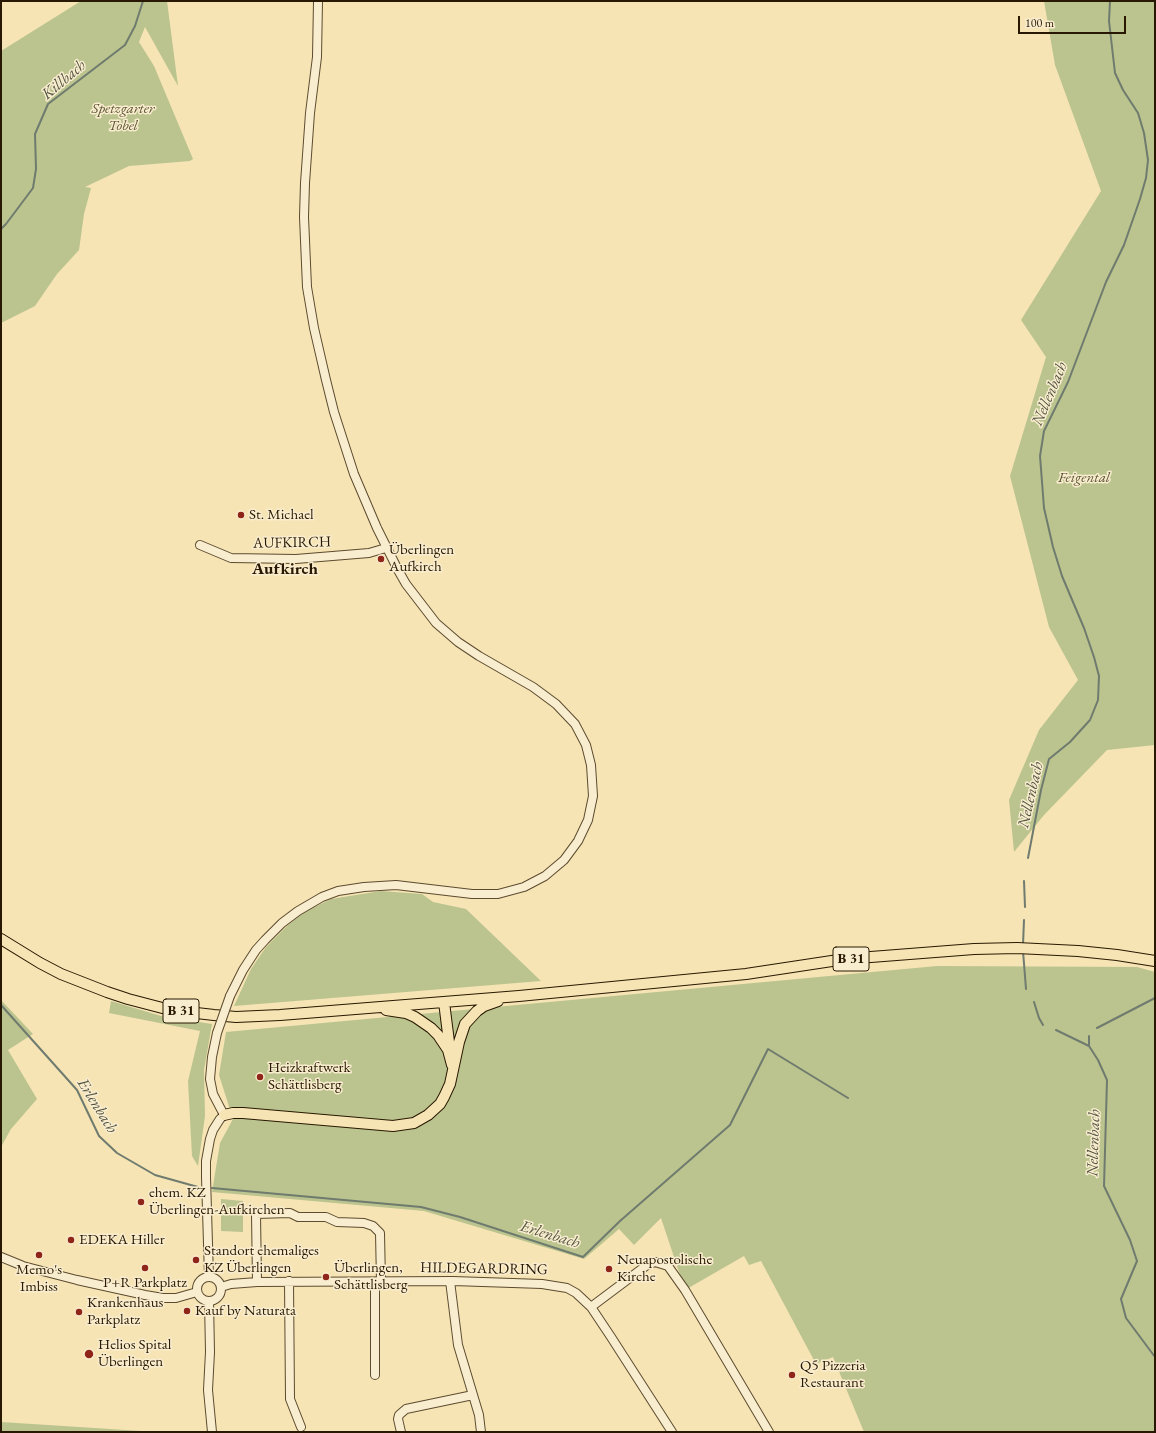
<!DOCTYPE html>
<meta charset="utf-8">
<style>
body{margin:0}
#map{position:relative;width:1156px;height:1433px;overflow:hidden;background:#f6e4b5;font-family:"EB Garamond",serif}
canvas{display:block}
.frame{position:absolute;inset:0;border:2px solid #281801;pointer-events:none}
.scale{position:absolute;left:1018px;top:16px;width:108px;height:18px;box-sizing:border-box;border:2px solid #281801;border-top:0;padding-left:5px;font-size:12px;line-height:14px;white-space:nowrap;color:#281801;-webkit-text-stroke:3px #f9edcf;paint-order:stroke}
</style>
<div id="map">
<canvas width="1156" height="1433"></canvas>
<div class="frame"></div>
<div class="scale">100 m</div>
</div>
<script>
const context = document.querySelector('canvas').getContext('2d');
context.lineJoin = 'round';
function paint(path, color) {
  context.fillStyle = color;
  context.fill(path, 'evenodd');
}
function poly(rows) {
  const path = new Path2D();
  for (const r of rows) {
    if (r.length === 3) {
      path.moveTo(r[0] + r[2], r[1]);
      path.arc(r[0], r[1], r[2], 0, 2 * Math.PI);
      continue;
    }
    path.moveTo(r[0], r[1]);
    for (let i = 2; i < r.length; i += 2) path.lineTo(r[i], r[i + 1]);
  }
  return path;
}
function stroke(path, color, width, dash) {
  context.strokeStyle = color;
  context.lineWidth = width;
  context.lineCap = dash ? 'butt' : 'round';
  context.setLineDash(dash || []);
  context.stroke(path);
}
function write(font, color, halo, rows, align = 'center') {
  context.font = font + ' "EB Garamond",serif';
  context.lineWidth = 3;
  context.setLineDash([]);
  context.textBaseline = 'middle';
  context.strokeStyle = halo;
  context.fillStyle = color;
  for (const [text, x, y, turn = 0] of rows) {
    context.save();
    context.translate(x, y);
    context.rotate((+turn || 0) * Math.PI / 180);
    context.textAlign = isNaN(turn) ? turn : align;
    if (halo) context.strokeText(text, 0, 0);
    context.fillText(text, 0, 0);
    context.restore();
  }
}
paint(poly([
 [81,1,167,1,178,86,145,27,139,42,154,66,193,159,190,161,129,166,85,187,91,188,84,214,79,250,57,274,35,306,1,323,1,51],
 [1044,1,1155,1,1155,745,1107,750,1044,815,1014,852,1009,800,1039,730,1078,680,1049,627,1010,476,1046,357,1021,320,1101,191,1055,65],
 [381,891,422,894,433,902,466,909,541,981,234,1006,251,969,266,947,288,925,306,911,331,899],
 [937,966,1137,967,1155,972,1155,1432,864,1432,833,1357,816,1364,761,1261,749,1265,744,1256,685,1290,661,1218,634,1245,619,1229,584,1259,424,1211,212,1192,220,1143,233,1119,219,1075,226,1032],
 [1,1000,33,1034,8,1050,37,1099,11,1129,1,1147],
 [111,1001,161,1016,212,1024,204,1070,205,1116,198,1166,192,1156,188,1081,200,1031,109,1013],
 [221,1199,243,1201,243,1232,221,1231],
 [1,1422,157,1432,1,1432]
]), '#bbc48e');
stroke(poly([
 [1,229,6,224,33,188,36,169,35,134,48,104,125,45,135,26,143,1],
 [1028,858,1041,790,1049,759,1070,742,1090,720,1098,700,1099,676,1094,657,1084,628,1062,576,1053,547,1044,508,1040,456,1044,431,1068,382,1106,282,1124,245,1140,199,1146,178,1148,160,1144,133,1138,113,1123,90,1115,73,1109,21,1110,1],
 [1024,881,1025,907],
 [1023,945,1024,920],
 [1023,951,1026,989],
 [1034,1002,1039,1018,1043,1025],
 [1,1005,77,1090,99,1136,117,1153,155,1175,198,1187],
 [1097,1028,1155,998],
 [1056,1030,1089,1046,1098,1060,1107,1080,1104,1186,1130,1240,1137,1261,1121,1299,1126,1318,1155,1357],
 [1089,1045,1089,1036],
 [212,1188,421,1207,460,1217,583,1257,620,1221,730,1125,768,1049,848,1098]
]), '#6f7b6e', 2);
const minor = poly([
 [200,545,231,558,296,559,369,553,386,548],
 [230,996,243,970,256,950,265,940,282,923,298,911,322,897,338,891,364,887,396,885,472,894,498,894,524,887,545,876,564,860,578,841,588,820,593,796,591,765,586,745,575,724,556,704,533,687,479,656,458,642,436,623,406,584,398,570,377,528,354,474,334,412,326,380,314,328,307,287,304,217,305,183,310,113,317,57,318,1],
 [1,1257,23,1266,77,1280,145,1295,163,1298,176,1298,197,1292],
 [209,1277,206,1177,206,1161,210,1139,213,1130,220,1119,224,1115,213,1094,210,1079,212,1057,217,1033],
 [209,1289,12],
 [289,1281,290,1399,301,1427],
 [450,1281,458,1345,479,1415,481,1432],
 [257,1282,256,1214,290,1213,298,1217,326,1217,337,1222,364,1223,373,1226,380,1233,381,1282],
 [221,1287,231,1284,257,1282,453,1281,542,1284,567,1288,576,1293,591,1307,611,1337,672,1432],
 [209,1301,210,1352,208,1390,212,1432],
 [591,1307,647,1265,655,1262,668,1266,685,1290,769,1432],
 [375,1375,375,1282],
 [401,1432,398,1419,399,1415,406,1409,473,1395]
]);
const major = poly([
 [1,939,40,963,61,974,107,992,128,999,170,1010,214,1015,236,1017,280,1015,519,996,746,974,845,959,974,949,1017,948,1078,951,1117,955,1155,961],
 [444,1002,450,1050],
 [386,1010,406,1013,415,1017,431,1028,438,1035,448,1050,452,1065],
 [224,1115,233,1113,243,1113,393,1126,414,1123,428,1115,440,1104,444,1097,450,1084,459,1042,465,1024,477,1011,484,1006,498,1001]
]);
stroke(minor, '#5c4b2e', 10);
stroke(major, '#281801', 12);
stroke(minor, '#f9edcf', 8);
stroke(major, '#f6e4b5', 10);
const minorBridge = poly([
 [217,1033,230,996]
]);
stroke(minorBridge, '#5c4b2e', 10, []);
stroke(minorBridge, '#f9edcf', 8);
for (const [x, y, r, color] of [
 [241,515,4,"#8f2418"],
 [381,559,4,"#8f2418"],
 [260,1077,4,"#8f2418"],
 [141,1202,4,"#8f2418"],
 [71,1240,4,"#8f2418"],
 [39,1255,4,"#8f2418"],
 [196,1260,4,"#8f2418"],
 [145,1268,4,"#8f2418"],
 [609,1269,4,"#8f2418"],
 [326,1277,4,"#8f2418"],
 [187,1311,4,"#8f2418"],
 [79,1312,4,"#8f2418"],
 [89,1354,5,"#8f2418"],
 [792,1375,4,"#8f2418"]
]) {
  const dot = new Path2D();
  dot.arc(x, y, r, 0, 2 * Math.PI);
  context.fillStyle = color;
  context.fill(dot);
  stroke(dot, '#f9edcf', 1.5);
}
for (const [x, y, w] of [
 [851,959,36],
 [181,1011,36]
]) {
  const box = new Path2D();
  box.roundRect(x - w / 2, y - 12, w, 24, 3);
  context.fillStyle = '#f9edcf';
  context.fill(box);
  stroke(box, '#281801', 1);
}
write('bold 14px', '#281801', null, [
 ["B 31",851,959],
 ["B 31",181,1011]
]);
write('italic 15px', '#5b5432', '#f9edcf', [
 ["Spetzgarter",123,109],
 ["Tobel",123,126],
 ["Feigental",1084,478]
]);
write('15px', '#281801', '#f9edcf', [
 ["St. Michael",249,515],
 ["Überlingen",389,550],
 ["Aufkirch",389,567],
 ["Heizkraftwerk",268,1068],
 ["Schättlisberg",268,1085],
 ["ehem. KZ",149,1193],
 ["Überlingen-Aufkirchen",149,1210],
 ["EDEKA Hiller",79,1240],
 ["Standort ehemaliges",204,1251],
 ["KZ Überlingen",204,1268],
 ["Neuapostolische",617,1260],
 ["Kirche",617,1277],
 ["Überlingen,",334,1268],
 ["Schättlisberg",334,1285],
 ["Memo's",39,1270,"center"],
 ["Imbiss",39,1287,"center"],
 ["P+R Parkplatz",145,1283,"center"],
 ["Krankenhaus",87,1303],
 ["Parkplatz",87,1320],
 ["Kauf by Naturata",195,1311],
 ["Helios Spital",98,1345],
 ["Überlingen",98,1362],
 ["Q5 Pizzeria",800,1366],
 ["Restaurant",800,1383]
], 'left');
write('15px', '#281801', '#f9edcf', [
 ["AUFKIRCH",292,543,-1],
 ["HILDEGARDRING",484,1269,1]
]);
write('italic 16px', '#515240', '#f9edcf', [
 ["Killbach",64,80,-40],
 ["Nellenbach",1050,394,-67],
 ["Nellenbach",1031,795,-77],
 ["Erlenbach",97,1106,58],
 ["Nellenbach",1094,1143,-88],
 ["Erlenbach",550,1235,17]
]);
write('bold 17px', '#281801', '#f9edcf', [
 ["Aufkirch",285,569]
]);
</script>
